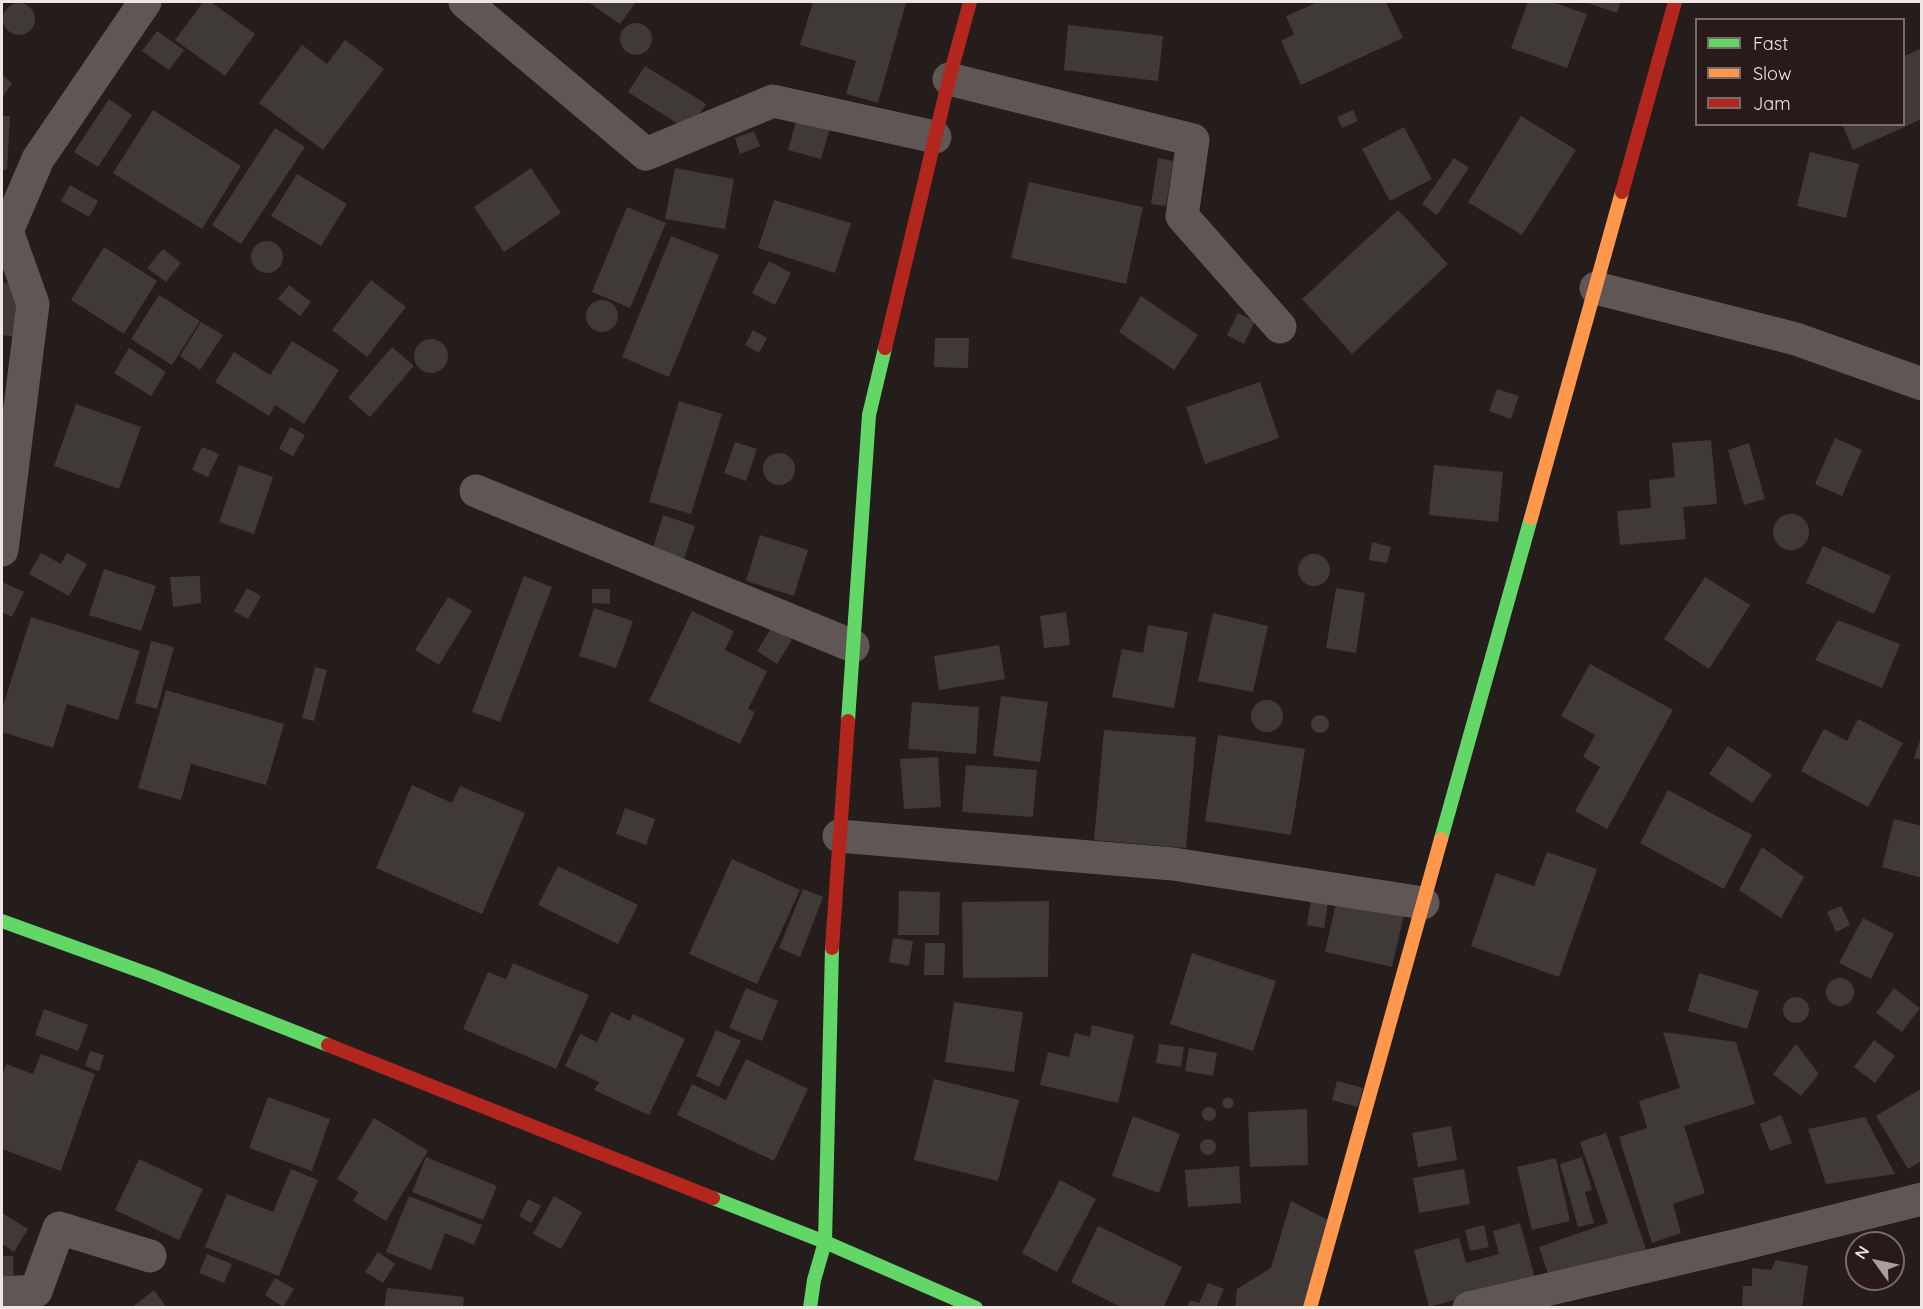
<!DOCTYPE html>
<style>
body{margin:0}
#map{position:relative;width:1923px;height:1309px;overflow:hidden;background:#241d1c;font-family:Quicksand,sans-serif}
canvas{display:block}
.frame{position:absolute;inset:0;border:3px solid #efe5e4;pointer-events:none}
.legend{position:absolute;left:1695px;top:18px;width:210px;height:108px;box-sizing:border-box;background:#281a19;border:2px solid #786b6a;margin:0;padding:8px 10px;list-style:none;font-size:18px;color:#efe5e4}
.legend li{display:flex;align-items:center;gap:12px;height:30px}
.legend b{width:30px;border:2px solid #786b6a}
.north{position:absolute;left:1845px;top:1231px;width:60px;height:60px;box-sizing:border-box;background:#281a19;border:2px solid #786b6a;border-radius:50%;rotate:303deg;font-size:16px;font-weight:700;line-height:24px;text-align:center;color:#efe5e4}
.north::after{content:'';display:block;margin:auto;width:21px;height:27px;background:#a89f9e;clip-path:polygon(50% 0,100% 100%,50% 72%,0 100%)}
</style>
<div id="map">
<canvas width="1923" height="1309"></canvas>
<div class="frame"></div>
<ul class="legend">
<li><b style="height:8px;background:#63d668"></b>Fast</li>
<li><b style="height:8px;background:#ff974d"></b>Slow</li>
<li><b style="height:8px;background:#b3261e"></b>Jam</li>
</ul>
<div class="north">N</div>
</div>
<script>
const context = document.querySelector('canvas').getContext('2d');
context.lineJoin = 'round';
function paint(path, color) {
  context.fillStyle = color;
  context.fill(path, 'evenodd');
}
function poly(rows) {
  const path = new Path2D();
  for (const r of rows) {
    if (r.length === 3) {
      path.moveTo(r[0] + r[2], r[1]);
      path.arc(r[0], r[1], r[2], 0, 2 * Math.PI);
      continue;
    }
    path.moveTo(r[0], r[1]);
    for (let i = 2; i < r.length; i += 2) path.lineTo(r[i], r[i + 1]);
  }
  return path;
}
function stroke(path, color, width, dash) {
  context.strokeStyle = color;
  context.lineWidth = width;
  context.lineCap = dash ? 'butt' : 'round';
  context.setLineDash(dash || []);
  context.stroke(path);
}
paint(poly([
 [203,2,211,2,255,34,225,76,175,40],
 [588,2,636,2,620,24],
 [813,2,906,3,878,103,846,94,856,61,800,45],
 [1318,2,1386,2,1403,38,1301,85,1281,41,1294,34,1286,16],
 [1528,2,1552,2,1587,14,1567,68,1511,48],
 [1585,2,1621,2,1617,13],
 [19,19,16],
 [636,39,16],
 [1068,25,1163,36,1158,81,1064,70],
 [157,31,184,50,169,70,142,51],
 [345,40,384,69,323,150,259,103,302,45,327,64],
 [1920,49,1922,119,1853,150,1842,124,1904,124,1904,56],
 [645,66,706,104,689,131,628,92],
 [2,75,12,83,2,98],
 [109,99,132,115,98,167,74,152],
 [153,110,241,166,202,229,113,173],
 [1353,110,1358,121,1342,128,1337,117],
 [2,116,10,116,7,169,2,171],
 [1521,116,1576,150,1522,235,1468,202],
 [797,118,830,128,821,159,788,150],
 [1404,127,1432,179,1390,201,1362,149],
 [275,128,305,147,241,244,212,225],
 [754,131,760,146,740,154,735,138],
 [1810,152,1859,164,1846,218,1797,206],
 [1158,158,1173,161,1166,206,1151,204],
 [1454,158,1469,168,1437,215,1422,204],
 [531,168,561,213,504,252,474,207],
 [675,168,734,179,725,229,665,219],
 [297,174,347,204,321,246,271,216],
 [1029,182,1143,207,1126,284,1011,258],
 [70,185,98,201,89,217,61,201],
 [774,200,851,223,835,273,758,248],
 [627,207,666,223,630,308,592,292],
 [1398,210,1448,264,1352,354,1302,299],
 [671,236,719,255,669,377,622,357],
 [267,257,16],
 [104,247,157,281,124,334,71,300],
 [163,249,181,263,166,282,147,268],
 [769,261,791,273,775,305,752,293],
 [371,280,406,307,367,357,332,330],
 [2,282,23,285,16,337,2,335],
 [289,285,311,302,300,316,278,299],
 [159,295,200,321,172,365,131,339],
 [1141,296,1198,335,1174,370,1119,332],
 [602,316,16],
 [1238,313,1255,321,1244,344,1227,335],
 [201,322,223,335,200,370,180,356],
 [753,330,767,338,759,353,745,345],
 [935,338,969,338,968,368,934,367],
 [431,356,17],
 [292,341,339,370,304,424,275,405,269,416,215,382,234,352,270,375],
 [392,347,414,366,370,417,348,398],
 [129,348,166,372,151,396,114,373],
 [1260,382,1279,438,1205,464,1186,407],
 [1497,389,1519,396,1511,419,1489,411],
 [679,401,722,414,691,514,649,502],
 [76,404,141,427,119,489,54,466],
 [290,427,305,435,293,456,279,449],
 [1835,438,1862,450,1842,496,1815,484],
 [1711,440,1717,504,1683,507,1686,539,1620,545,1617,511,1651,508,1649,480,1675,477,1672,443],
 [735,442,757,449,746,481,724,473],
 [1749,443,1765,499,1744,505,1728,450],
 [202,447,219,454,208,477,192,470],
 [779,469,16],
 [239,465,273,477,254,534,219,522],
 [1434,465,1503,472,1498,522,1429,515],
 [1791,532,18],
 [663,515,695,526,684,559,653,548],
 [760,535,808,550,794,596,746,581],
 [1372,542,1391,547,1387,563,1369,560],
 [1823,546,1891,576,1874,614,1806,583],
 [41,553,61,564,67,553,87,564,69,596,29,574],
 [1314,570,16],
 [104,569,156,586,141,631,89,615],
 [200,576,201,603,173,607,170,577],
 [524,576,552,587,500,722,472,712],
 [1705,577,1750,605,1709,669,1664,639],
 [2,582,24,592,12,617,2,612],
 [247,588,261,596,248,619,234,611],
 [1336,588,1365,593,1356,653,1326,648],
 [592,589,610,589,610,604,592,603],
 [448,597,472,611,439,665,415,650],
 [594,608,633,621,616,668,579,656],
 [692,611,734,631,725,650,767,671,748,709,755,712,740,744,649,701],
 [1066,612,1070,645,1044,648,1040,616],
 [1213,613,1268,626,1253,692,1198,681],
 [31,617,140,651,118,720,67,704,53,748,2,732,2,709],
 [1838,620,1900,644,1882,688,1815,660],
 [1148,625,1188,632,1174,708,1112,697,1122,649,1143,653],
 [772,627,792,640,777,664,757,651],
 [151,641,174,647,157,709,135,703],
 [999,645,1005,679,939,690,934,656],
 [1590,664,1673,710,1607,829,1575,811,1600,767,1583,757,1595,735,1561,716],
 [315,667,327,670,314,721,302,718],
 [166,690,284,724,266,785,191,764,181,800,138,788],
 [1001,696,1048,702,1040,762,993,756],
 [1267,716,16],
 [912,702,979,707,976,754,908,749],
 [1320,724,9],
 [1858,719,1903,743,1868,807,1801,771,1824,729,1847,741],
 [1104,730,1196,737,1186,848,1094,840],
 [1218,735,1305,749,1291,835,1205,821],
 [1921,737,1922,737,1922,760,1914,758],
 [1728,746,1772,775,1752,803,1709,774],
 [938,757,941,807,904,809,900,759],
 [966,765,1037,770,1033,817,962,812],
 [412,785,452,803,460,786,525,813,482,914,376,868],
 [1668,790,1752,835,1724,889,1640,843],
 [625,808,655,819,646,845,616,834],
 [1894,819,1922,826,1922,878,1882,867],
 [1762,847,1804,877,1781,918,1739,890],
 [1547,852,1597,869,1559,977,1471,946,1496,873,1534,886],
 [732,859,800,890,757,984,689,954],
 [558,866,638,905,618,944,538,905],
 [803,889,823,897,800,957,779,948],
 [899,891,940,892,939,935,898,935],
 [1312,893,1329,896,1324,928,1307,925],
 [1338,894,1405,910,1392,967,1325,952],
 [1049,901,1048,977,963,978,962,902],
 [1841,906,1850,925,1836,932,1827,912],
 [1863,918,1894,934,1871,979,1839,963],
 [893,938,913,941,909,966,889,962],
 [925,943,945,943,944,975,924,975],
 [1192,953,1276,981,1253,1051,1170,1024],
 [513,963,589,995,556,1069,463,1029,488,972,506,979],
 [1699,973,1759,991,1747,1029,1688,1011],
 [1840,992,14],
 [746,988,778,1001,762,1041,729,1028],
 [1894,988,1920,1008,1902,1032,1876,1013],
 [1796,1010,13],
 [954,1002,1023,1012,1014,1072,945,1062],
 [44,1009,88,1025,78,1051,35,1035],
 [611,1012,630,1021,633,1014,685,1039,649,1115,594,1090,599,1082,565,1066,580,1034,597,1042],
 [1092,1025,1134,1035,1118,1103,1040,1085,1048,1052,1069,1057,1075,1033,1090,1037],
 [716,1030,741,1041,719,1087,696,1076],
 [1663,1032,1736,1042,1755,1104,1684,1126,1705,1193,1673,1204,1681,1233,1652,1243,1619,1137,1647,1128,1639,1101,1680,1088],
 [1874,1040,1895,1056,1875,1083,1854,1067],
 [1159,1044,1184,1047,1181,1067,1156,1063],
 [1796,1044,1819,1074,1801,1096,1773,1074],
 [1189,1048,1217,1053,1213,1076,1185,1071],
 [90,1051,104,1055,99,1071,85,1066],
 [41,1054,95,1074,61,1171,2,1149,2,1077,6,1064,33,1074],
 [746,1059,808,1089,774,1161,677,1115,692,1084,726,1100],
 [934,1079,1019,1100,998,1181,914,1160],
 [1337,1081,1363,1088,1358,1107,1332,1100],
 [1922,1088,1922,1161,1908,1169,1876,1116],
 [268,1097,330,1119,312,1171,249,1148],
 [1228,1103,5.5],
 [1209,1114,7],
 [1307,1109,1308,1165,1250,1167,1248,1112],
 [1781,1115,1792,1143,1770,1151,1760,1124],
 [1133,1116,1180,1134,1159,1193,1112,1176],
 [1865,1117,1895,1174,1826,1184,1808,1129],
 [374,1118,428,1151,386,1221,353,1201,358,1192,337,1179],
 [1451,1126,1457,1160,1418,1167,1412,1133],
 [1606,1133,1646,1249,1551,1282,1539,1247,1608,1223,1580,1142],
 [1208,1147,8],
 [426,1157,497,1186,483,1220,412,1192],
 [1582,1157,1592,1190,1585,1192,1594,1223,1578,1227,1560,1164],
 [1556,1158,1570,1221,1532,1230,1517,1167],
 [139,1159,203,1189,179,1240,115,1210],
 [1239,1166,1241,1203,1188,1207,1185,1170],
 [291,1169,318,1180,279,1276,205,1247,227,1194,273,1212],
 [1464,1169,1470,1204,1419,1213,1413,1178],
 [1060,1180,1096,1199,1057,1272,1022,1253],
 [409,1196,482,1225,474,1245,445,1233,431,1270,386,1252],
 [554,1196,582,1212,561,1249,533,1234],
 [528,1199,541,1206,531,1223,519,1216],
 [1291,1201,1330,1221,1304,1308,1235,1308,1237,1289,1271,1268],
 [2,1213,28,1229,14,1252,2,1244],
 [1520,1223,1535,1278,1429,1307,1414,1250,1459,1238,1466,1263,1499,1254,1493,1231],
 [1484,1225,1489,1247,1470,1251,1465,1230],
 [1098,1226,1182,1267,1163,1308,1123,1308,1071,1282],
 [378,1252,395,1264,383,1283,365,1272],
 [207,1254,232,1264,224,1283,199,1273],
 [2,1256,13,1256,14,1283,2,1283],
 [1776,1260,1808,1266,1802,1308,1742,1308,1743,1286,1752,1286,1752,1268,1771,1270],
 [275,1278,294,1289,283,1307,265,1295],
 [1208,1283,1224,1289,1216,1308,1187,1308,1190,1300,1199,1303],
 [387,1288,464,1297,463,1308,384,1308],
 [154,1290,167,1308,131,1308]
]), '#3f3938');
stroke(poly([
 [465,2,646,154,773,101,935,137],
 [949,79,1193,140,1182,216,1280,327],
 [2,228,7,231,38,159,145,2],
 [1596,288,1796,339,1922,384],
 [476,491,853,646],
 [2,550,33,304,7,231],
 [839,836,1173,864,1423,903],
 [2,1293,36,1291,59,1228,150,1256],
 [1469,1308,1742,1244,1922,1199]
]), '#5f5655', 33);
stroke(poly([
 [848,721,869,415,885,348],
 [1441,839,1531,518],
 [2,921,151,975,328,1045],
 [713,1198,825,1242,976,1308],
 [810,1308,814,1280,825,1242,832,948]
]), '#63d668', 14);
stroke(poly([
 [1531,518,1622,192],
 [1310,1308,1441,839]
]), '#ff974d', 14);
stroke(poly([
 [1622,192,1675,2],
 [885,348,949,79,970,2],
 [832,948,848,721],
 [328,1045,713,1198]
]), '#b3261e', 14);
</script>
